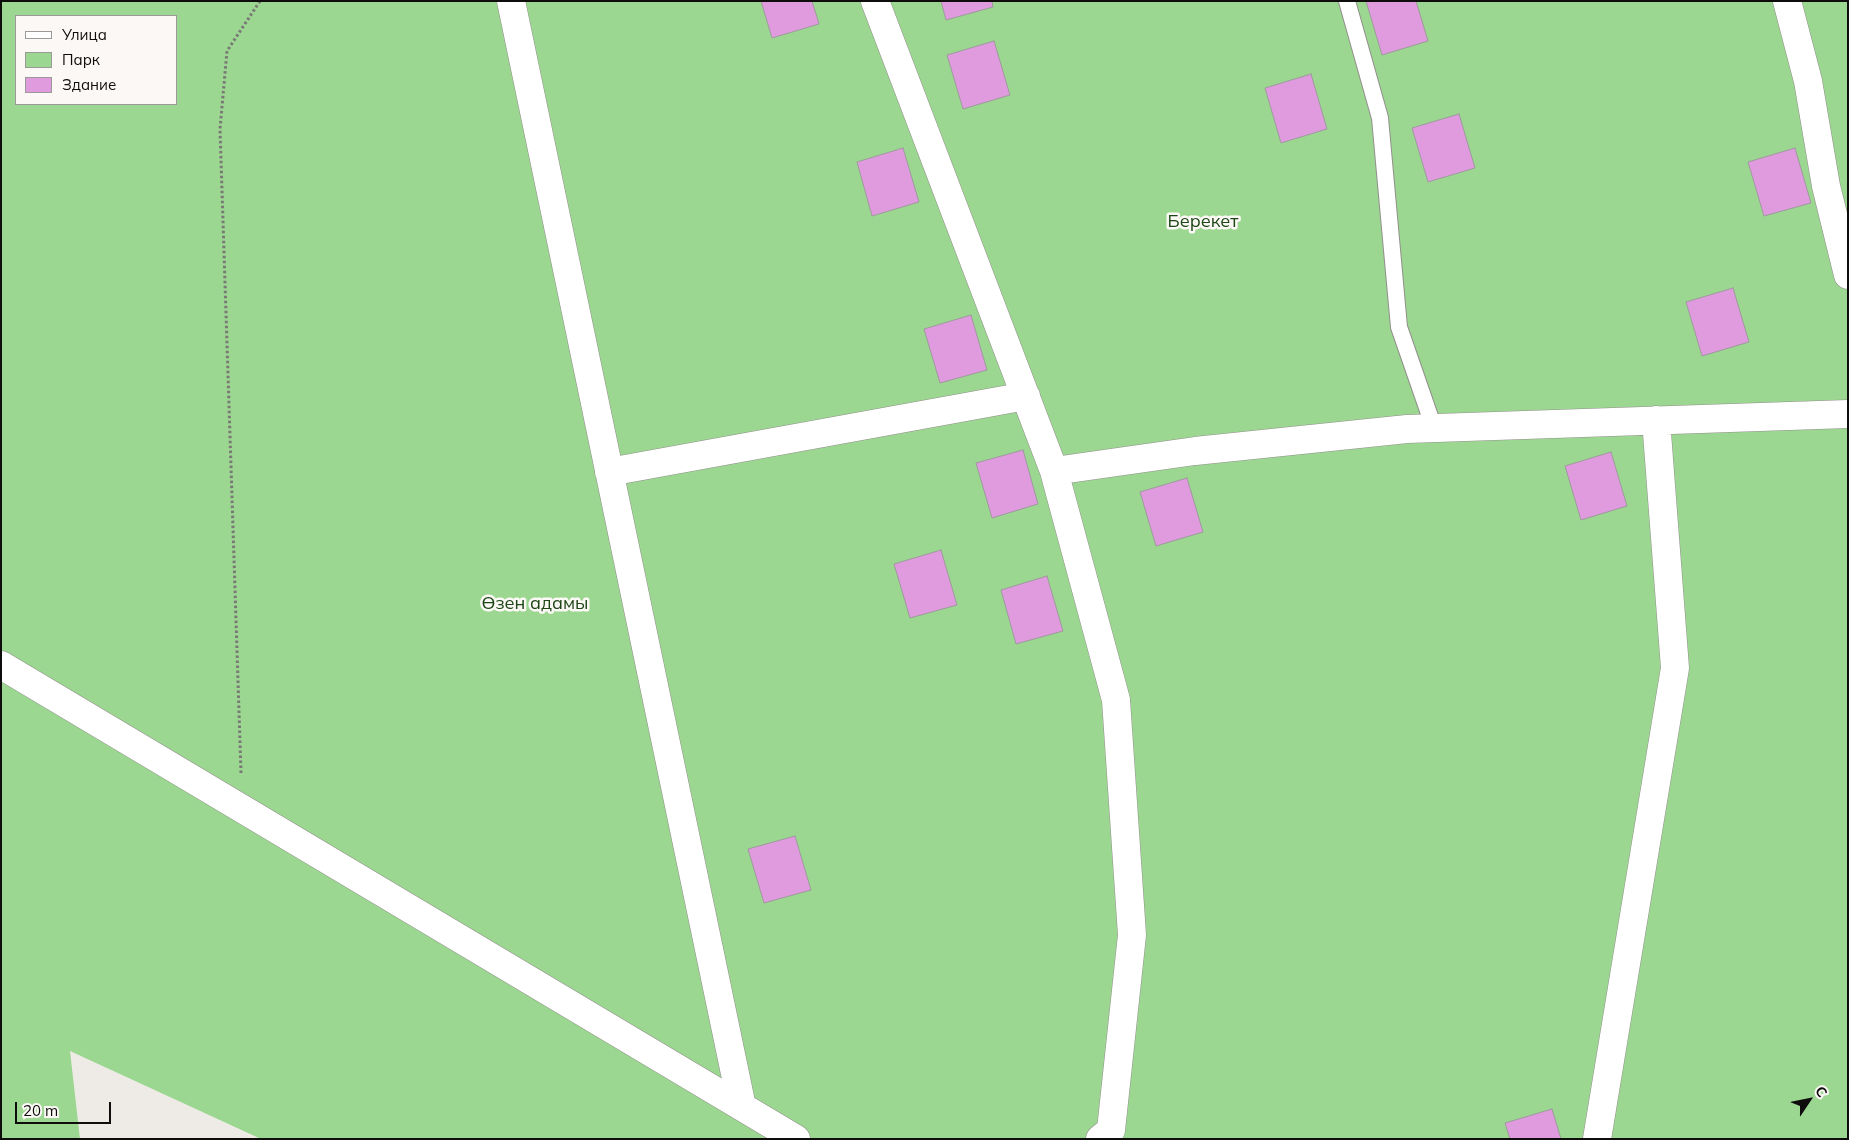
<!DOCTYPE html>
<meta charset="utf-8">
<style>
body{margin:0}
#map{position:relative;width:1849px;height:1140px;overflow:hidden;background:#eeebe7;font-family:Mulish,sans-serif}
canvas{display:block}
.frame{position:absolute;inset:0;border:2px solid #0e0d0c;pointer-events:none}
.legend{position:absolute;left:15px;top:15px;width:162px;height:90px;box-sizing:border-box;background:#fbf8f5;border:1px solid #9c9a98;margin:0;padding:6px 9px;list-style:none;font-size:15px;color:#0e0d0c}
.legend li{display:flex;align-items:center;gap:10px;height:25px}
.legend b{width:25px;border:1px solid #9c9a98}
.north{position:absolute;left:1784px;top:1075px;width:50px;height:50px;-webkit-text-stroke:4px #fbf8f5;paint-order:stroke;rotate:56deg;font-size:14px;font-weight:700;line-height:20px;text-align:center;color:#0e0d0c}
.north::after{content:'';display:block;margin:auto;width:18px;height:22px;background:#0e0d0c;clip-path:polygon(50% 0,100% 100%,50% 72%,0 100%)}
.scale{position:absolute;left:15px;top:1102px;width:96px;height:22px;box-sizing:border-box;border:2px solid #0e0d0c;border-top:0;padding-left:6px;font-size:15px;line-height:18px;white-space:nowrap;color:#0e0d0c;-webkit-text-stroke:4px #fbf8f5;paint-order:stroke}
</style>
<div id="map">
<canvas width="1849" height="1140"></canvas>
<div class="frame"></div>
<ul class="legend">
<li><b style="height:6px;background:#fff"></b>Улица</li>
<li><b style="height:14px;background:#9bd790"></b>Парк</li>
<li><b style="height:14px;background:#e09bde"></b>Здание</li>
</ul>
<div class="north">С</div>
<div class="scale">20 m</div>
</div>
<script>
const context = document.querySelector('canvas').getContext('2d');
context.lineJoin = 'round';
function paint(path, color) {
  context.fillStyle = color;
  context.fill(path, 'evenodd');
}
function poly(rows) {
  const path = new Path2D();
  for (const r of rows) {
    path.moveTo(r[0], r[1]);
    for (let i = 2; i < r.length; i += 2) path.lineTo(r[i], r[i + 1]);
  }
  return path;
}
function stroke(path, color, width, dash) {
  context.strokeStyle = color;
  context.lineWidth = width;
  context.lineCap = dash ? 'butt' : 'round';
  context.setLineDash(dash || []);
  context.stroke(path);
}
function write(font, color, halo, rows, align = 'center') {
  context.font = font + ' Mulish,sans-serif';
  context.lineWidth = 5;
  context.setLineDash([]);
  context.textBaseline = 'middle';
  context.strokeStyle = halo;
  context.fillStyle = color;
  for (const [text, x, y, turn = 0] of rows) {
    context.save();
    context.translate(x, y);
    context.rotate((+turn || 0) * Math.PI / 180);
    context.textAlign = isNaN(turn) ? turn : align;
    if (halo) context.strokeText(text, 0, 0);
    context.fillText(text, 0, 0);
    context.restore();
  }
}
paint(poly([
 [1,1,1848,1,1848,1139,261,1139,70,1051,80,1139,1,1139],
 [16,16,176,16,176,104,16,104]
]), '#9bd790');
const building = poly([
 [761,1,812,1,819,24,772,38,761,1],
 [941,1,992,1,993,7,946,20,941,1],
 [1366,1,1416,1,1428,41,1382,55,1366,1],
 [994,41,1010,95,963,109,947,55,994,41],
 [1311,74,1327,129,1281,143,1265,88,1311,74],
 [1459,114,1475,168,1428,182,1412,128,1459,114],
 [903,148,919,202,872,216,857,162,903,148],
 [1795,148,1811,203,1764,216,1748,162,1795,148],
 [1733,288,1749,342,1702,356,1686,302,1733,288],
 [971,315,987,370,940,383,924,329,971,315],
 [1023,450,1038,504,992,518,976,463,1023,450],
 [1611,452,1627,506,1581,520,1565,466,1611,452],
 [1187,478,1203,532,1156,546,1140,492,1187,478],
 [941,550,957,605,910,618,894,564,941,550],
 [1047,576,1063,631,1016,644,1001,590,1047,576],
 [795,836,811,890,764,903,748,849,795,836],
 [1552,1109,1561,1139,1510,1139,1505,1123,1552,1109]
]);
paint(building, '#e09bde');
stroke(building, '#9e9a9d', 1);
const lane = poly([
 [1347,1,1380,118,1399,327,1434,428]
]);
const street = poly([
 [511,1,742,1107],
 [875,1,1054,471,1116,700,1132,935,1111,1130,1100,1139],
 [1787,1,1808,81,1826,186,1848,275],
 [1054,471,1195,451,1407,429,1848,414],
 [609,472,1026,396],
 [1,665,796,1139],
 [1597,1139,1675,668,1656,420]
]);
stroke(lane, '#928f8c', 18);
stroke(street, '#928f8c', 29);
stroke(poly([
 [241,773,220,129,227,51,260,1]
]), '#7a7876', 3, [2.5, 2.5]);
stroke(lane, '#fff', 16);
stroke(street, '#fff', 28);
write('18px', '#1c4615', '#fbf8f5', [
 ["Берекет",1203,222],
 ["Өзен адамы",535,604]
]);
</script>
